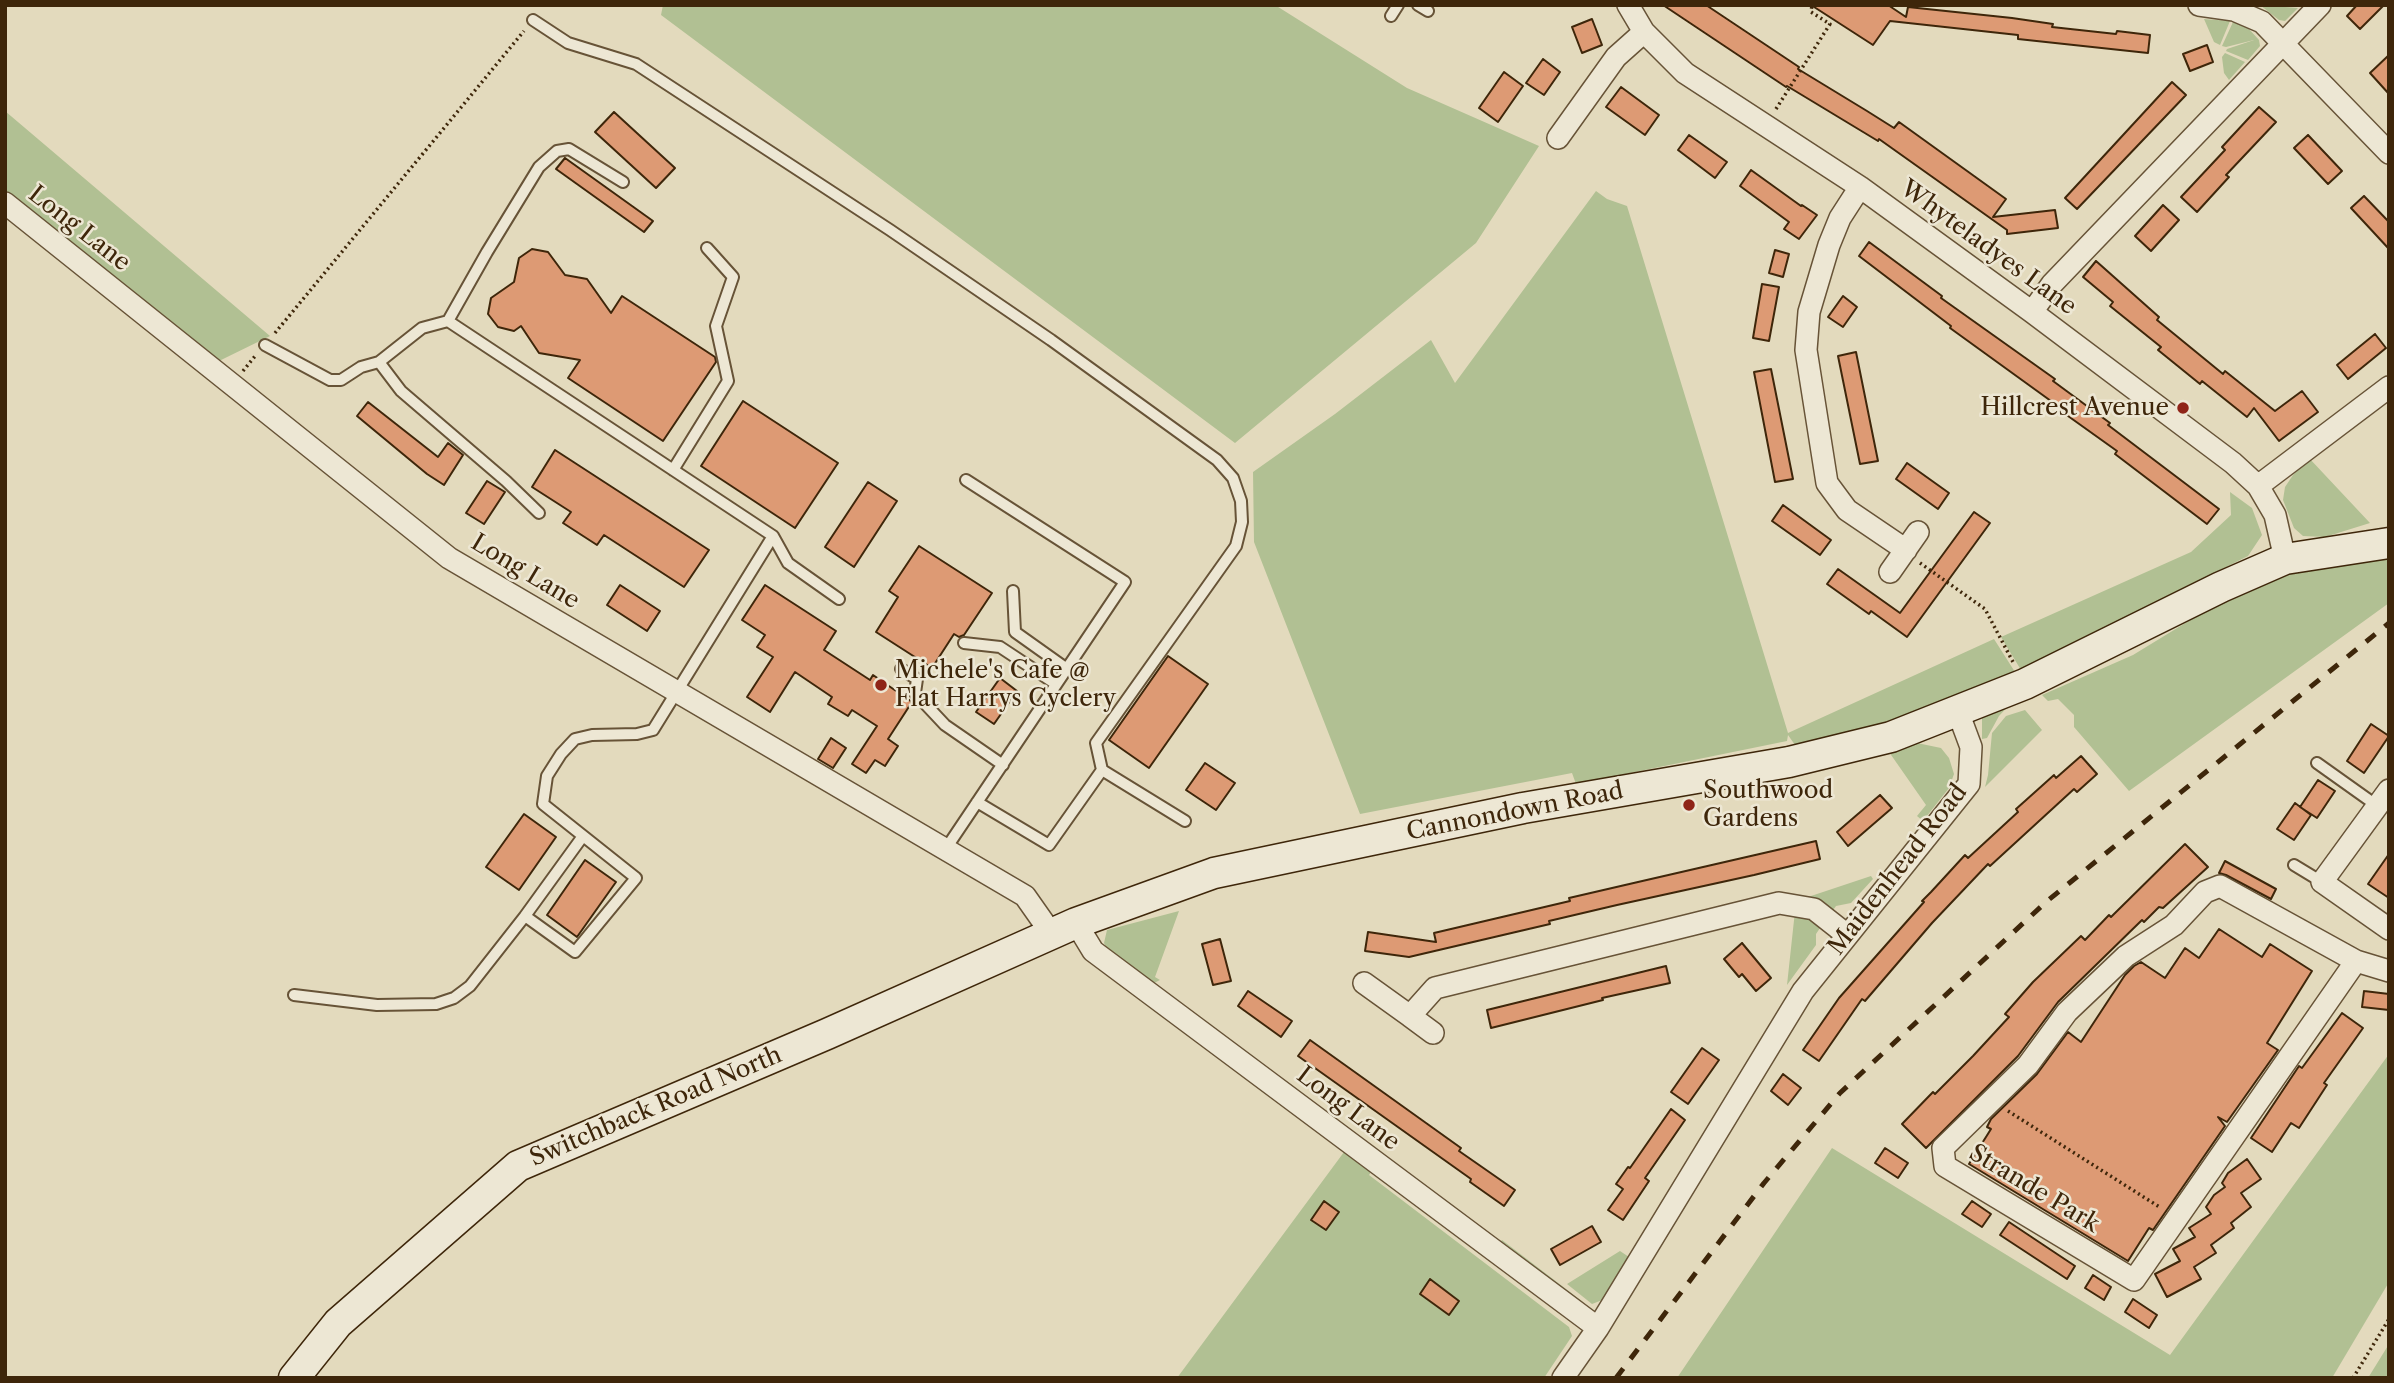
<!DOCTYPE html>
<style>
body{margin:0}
#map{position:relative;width:2394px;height:1383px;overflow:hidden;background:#e3dabd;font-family:"Libre Caslon Text",serif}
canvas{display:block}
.frame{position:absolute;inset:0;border:7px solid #3e260a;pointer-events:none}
</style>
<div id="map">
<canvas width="2394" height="1383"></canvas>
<div class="frame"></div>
</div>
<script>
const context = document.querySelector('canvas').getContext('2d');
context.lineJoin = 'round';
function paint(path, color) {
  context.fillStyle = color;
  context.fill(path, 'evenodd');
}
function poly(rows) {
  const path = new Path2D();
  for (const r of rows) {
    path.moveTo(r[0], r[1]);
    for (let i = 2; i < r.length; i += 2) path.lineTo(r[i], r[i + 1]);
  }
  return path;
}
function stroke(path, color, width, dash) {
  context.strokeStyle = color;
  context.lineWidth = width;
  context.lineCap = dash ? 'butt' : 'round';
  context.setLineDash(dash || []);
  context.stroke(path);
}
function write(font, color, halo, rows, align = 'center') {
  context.font = font + ' "Libre Caslon Text",serif';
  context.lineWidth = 5;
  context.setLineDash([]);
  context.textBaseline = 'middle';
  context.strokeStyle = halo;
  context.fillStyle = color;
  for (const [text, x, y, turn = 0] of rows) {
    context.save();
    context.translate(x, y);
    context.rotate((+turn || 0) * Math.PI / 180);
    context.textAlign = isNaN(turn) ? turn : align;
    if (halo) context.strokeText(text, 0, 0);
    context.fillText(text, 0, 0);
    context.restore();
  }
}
paint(poly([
 [663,5,1275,5,1407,88,1539,146,1476,243,1235,443,661,15],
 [2260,5,2298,8,2285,21,2279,20],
 [2204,19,2230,21,2220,45,2214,42],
 [2233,22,2248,28,2259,40,2260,46,2248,60,2226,51,2227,49,2254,40,2226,47,2222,46],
 [2225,53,2245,62,2229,80,2224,73,2222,57],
 [5,111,270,336,219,361,5,195],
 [1596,191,1607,199,1627,206,1788,733,1994,639,2015,672,1888,722,1795,745,1788,735,1787,741,1576,784,1572,773,1360,814,1254,542,1253,472,1335,414,1431,340,1455,383],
 [2309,458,2370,523,2325,537,2303,536,2294,528,2283,500,2285,487,2293,475],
 [2230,492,2252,508,2262,535,2248,556,2021,670,2001,637,2191,552,2231,515],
 [2389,555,2389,603,2129,791,2074,727,2074,715,2058,699,2048,701,2042,695,2133,655,2246,586,2284,572],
 [2013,701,1999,716,1987,738,1982,739,1982,718,1988,712],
 [2025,710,2042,730,1985,787,1988,775,1992,733,2006,716],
 [1917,743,1941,748,1949,758,1954,774,1949,788,1923,821,1917,816,1926,805,1889,752],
 [1871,876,1873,879,1851,903,1836,906,1831,913,1808,897],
 [1179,911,1155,977,1160,980,1152,984,1107,949,1104,943,1107,930],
 [1795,911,1811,917,1820,928,1816,934,1816,945,1787,985],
 [2389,1054,2389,1282,2332,1378,1677,1378,1832,1148,2170,1355],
 [1344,1152,1371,1172,1369,1175,1569,1327,1572,1336,1544,1378,1177,1378],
 [1502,1240,1583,1302,1574,1300,1498,1245],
 [1620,1251,1632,1259,1605,1299,1592,1304,1567,1284],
 [2389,1344,2389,1378,2368,1378]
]), '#b1c093');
const building = poly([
 [1663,5,1706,5,1799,67,1798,69,1867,111,1894,128,1899,122,2006,199,1993,217,2055,210,2058,228,2007,234,2007,230,1879,139,1878,141,1787,86,1786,87,1663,5],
 [1811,5,1888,5,1906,17,1908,7,2012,18,2053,24,2052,27,2116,34,2117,31,2150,35,2148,53,2018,39,2018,35,1890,21,1873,45,1811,5],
 [2357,5,2384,5,2360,29,2347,16,2357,5],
 [1592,19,1602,45,1582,53,1572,27,1592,19],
 [2207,45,2213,62,2190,71,2183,54,2207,45],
 [2389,55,2389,94,2370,73,2389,55],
 [1543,59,1560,72,1544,95,1526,83,1543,59],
 [1504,72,1523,86,1498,122,1479,108,1504,72],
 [2172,82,2186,95,2077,209,2065,198,2172,82],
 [1621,87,1659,115,1645,135,1606,107,1621,87],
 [2259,107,2276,122,2226,175,2229,177,2197,212,2181,197,2225,150,2222,147,2259,107],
 [614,112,675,168,656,188,595,132,614,112],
 [1689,135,1727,162,1715,178,1678,150,1689,135],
 [2308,135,2342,171,2328,184,2294,148,2308,135],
 [565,158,653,221,644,232,556,169,565,158],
 [1751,170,1801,206,1802,205,1817,215,1799,239,1784,229,1789,222,1740,186,1751,170],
 [2364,196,2389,222,2389,249,2351,208,2364,196],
 [2163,205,2179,220,2151,251,2135,236,2163,205],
 [1869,242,1942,296,1941,298,2055,379,2053,381,2110,423,2108,425,2219,509,2207,524,2115,454,2117,451,2061,411,2062,409,1950,328,1951,326,1859,256,1869,242],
 [532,249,548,252,565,275,587,279,611,313,622,296,715,357,716,362,663,441,568,378,580,360,539,353,521,326,514,331,498,327,488,314,491,298,514,282,519,258,532,249],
 [1775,250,1789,254,1783,277,1769,273,1775,250],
 [2096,261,2159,317,2157,320,2223,374,2225,371,2275,411,2302,391,2318,412,2279,441,2254,408,2247,417,2202,381,2200,384,2158,350,2161,347,2110,306,2113,302,2083,277,2096,261],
 [1762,284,1779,287,1769,341,1753,338,1762,284],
 [1843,296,1857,307,1843,327,1828,317,1843,296],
 [2375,334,2386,348,2348,379,2337,365,2375,334],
 [1856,352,1878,461,1860,464,1838,356,1856,352],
 [1771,369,1793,479,1775,482,1754,372,1771,369],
 [743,401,838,463,795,528,701,466,743,401],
 [368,402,438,457,448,443,463,455,444,485,427,474,357,416,368,402],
 [555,450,709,550,684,587,604,535,597,545,563,523,571,512,532,487,555,450],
 [1907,463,1949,493,1938,509,1896,479,1907,463],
 [487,481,505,492,484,524,466,513,487,481],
 [868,482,897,501,854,567,825,547,868,482],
 [1783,505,1831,540,1820,555,1772,521,1783,505],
 [1974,512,1990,523,1907,637,1871,611,1869,614,1827,584,1838,569,1900,613,1974,512],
 [919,546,992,593,964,635,959,637,954,634,932,668,876,632,898,597,889,591,919,546],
 [620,585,660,611,647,631,607,605,620,585],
 [765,585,836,631,824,650,870,680,873,675,912,702,888,739,898,746,885,766,875,760,866,773,852,764,877,726,852,710,848,716,828,704,832,697,795,672,770,712,747,697,773,657,757,647,765,635,742,620,765,585],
 [1168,656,1208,684,1149,768,1109,740,1168,656],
 [1000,678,1017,691,994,724,976,712,1000,678],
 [2371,724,2389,736,2364,773,2347,761,2371,724],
 [831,738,846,748,833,768,818,759,831,738],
 [2081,756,2097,774,2077,792,2074,789,1990,866,1988,864,1932,923,1865,1001,1862,999,1819,1061,1803,1050,1839,998,1924,902,1922,901,1931,892,1965,855,1968,858,2018,812,2016,809,2025,801,2054,775,2056,778,2081,756],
 [1205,763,1235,783,1216,810,1186,790,1205,763],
 [2318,780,2335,791,2317,818,2300,807,2318,780],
 [1880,795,1892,808,1848,846,1837,832,1880,795],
 [2295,803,2311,815,2294,840,2277,829,2295,803],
 [524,814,556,837,519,890,486,867,524,814],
 [1816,841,1820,859,1754,875,1617,905,1549,921,1550,924,1409,957,1365,951,1368,932,1436,942,1434,933,1570,901,1569,898,1638,882,1816,841],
 [2185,844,2208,867,2163,908,2159,907,2144,922,2142,920,2058,1002,2018,1056,1926,1148,1902,1124,1933,1092,1935,1094,1973,1056,2009,1017,2005,1014,2033,982,2081,936,2085,940,2109,915,2111,917,2185,844],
 [2389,854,2389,898,2368,884,2389,854],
 [585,860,616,882,577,937,547,915,585,860],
 [2225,861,2276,889,2271,899,2226,875,2219,873,2225,861],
 [2219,929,2262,957,2270,944,2312,971,2267,1043,2278,1050,2227,1122,2218,1117,2225,1126,2153,1230,2149,1228,2128,1261,1969,1164,1991,1129,1987,1127,1991,1119,2037,1074,2068,1032,2081,1042,2125,975,2134,966,2141,962,2165,978,2185,948,2199,958,2219,929],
 [1220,939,1231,981,1213,985,1202,944,1220,939],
 [1742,943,1771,978,1756,991,1742,974,1739,977,1724,959,1742,943],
 [1666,966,1670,983,1602,998,1603,1000,1491,1028,1487,1010,1666,966],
 [1248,991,1292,1021,1281,1037,1238,1006,1248,991],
 [2364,991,2389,994,2389,1010,2362,1007,2364,991],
 [2342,1013,2363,1028,2324,1083,2327,1085,2299,1128,2291,1123,2272,1152,2251,1138,2299,1066,2302,1068,2342,1013],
 [1310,1040,1461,1148,1459,1151,1515,1190,1504,1206,1470,1182,1471,1179,1298,1056,1310,1040],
 [1702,1048,1719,1060,1688,1104,1671,1092,1702,1048],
 [1783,1074,1801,1088,1788,1105,1771,1091,1783,1074],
 [1671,1109,1685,1120,1645,1178,1649,1181,1623,1220,1608,1210,1623,1189,1616,1184,1628,1167,1630,1168,1671,1109],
 [1885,1148,1908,1163,1898,1178,1875,1163,1885,1148],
 [2247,1159,2261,1179,2241,1193,2251,1207,2231,1223,2234,1228,2211,1245,2216,1253,2194,1267,2201,1279,2167,1297,2155,1274,2180,1261,2173,1249,2195,1237,2189,1228,2211,1214,2206,1207,2214,1195,2225,1187,2222,1183,2228,1173,2247,1159],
 [1324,1201,1339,1212,1326,1230,1311,1220,1324,1201],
 [1972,1201,1991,1214,1982,1227,1962,1214,1972,1201],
 [2009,1222,2075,1266,2067,1279,2000,1235,2009,1222],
 [1592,1226,1601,1242,1560,1265,1551,1249,1592,1226],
 [2093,1275,2111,1287,2104,1300,2085,1288,2093,1275],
 [1430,1279,1459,1301,1449,1315,1420,1294,1430,1279],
 [2133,1299,2157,1315,2149,1328,2125,1312,2133,1299]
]);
paint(building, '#dd9a74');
stroke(building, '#3e260a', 2);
const service = poly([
 [1418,5,1428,11],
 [1391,16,1398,5],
 [533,20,568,43,636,64,890,230,1051,340,1217,460,1233,478,1241,501,1242,522,1236,546,1096,743,1102,770],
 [265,345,330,380,341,380,361,367,379,362,422,328,448,321],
 [379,362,401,391,506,481,539,513],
 [673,470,728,381,716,326,733,277,707,248],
 [773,536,788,563,839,599],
 [1013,591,1015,632,1067,669],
 [964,643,1000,647,1056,684],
 [901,669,917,679,915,693,945,725,1003,765],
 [2317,763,2376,805],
 [977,802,1049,845,1102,770,1185,821],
 [945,850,1125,582,966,480],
 [2294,865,2322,882],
 [525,916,583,836],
 [294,995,377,1005,436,1004,454,998,470,986,525,916,575,952,636,878,543,804,547,776,561,754,575,739,592,735,637,734,653,730,773,536,448,321,487,252,539,167,557,151,569,149,623,182]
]);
const minor = poly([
 [1628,5,1644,32,1685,73,1860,187,2032,312,2233,463,2258,486,2275,515,2285,559],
 [2199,5,2234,10,2262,22,2389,153],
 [1558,138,1616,57,1644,32],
 [1860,187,1840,218,1829,245,1809,312,1806,350,1827,483,1847,510,1906,550],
 [5,203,449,558,1025,896,1051,933],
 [2032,312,2052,284,2320,5],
 [2258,486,2389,387],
 [1890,572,1918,532],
 [2389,790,2322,882,2389,929],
 [1076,923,1093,951,1598,1328],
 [2356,961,2134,1280,1945,1166,1943,1148,2028,1065,2067,1012,2126,956,2174,925,2205,892,2220,886,2356,961,2389,971],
 [1364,983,1410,1016,1435,988,1779,903,1814,909,1847,935],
 [1410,1016,1433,1033],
 [1563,1378,1598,1328,1803,991,1969,784,1971,747,1958,712]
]);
const secondary = poly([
 [294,1378,338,1323,518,1166,827,1034,1076,923,1214,873,1523,808,1789,762,1891,737,2025,684,2221,587,2285,559,2389,543]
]);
stroke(service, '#675337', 14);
stroke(minor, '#675337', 24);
stroke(secondary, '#3e260a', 33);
stroke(poly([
 [1776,109,1830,24,1811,12,1812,5],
 [275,333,524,31],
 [243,371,256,355],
 [1920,563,1985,609,2013,662],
 [2008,1111,2161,1208],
 [2353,1378,2389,1319]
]), '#3e260a', 3.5, [2, 3.5]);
stroke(service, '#ede7d4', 10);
stroke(minor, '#ede7d4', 21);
stroke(secondary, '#ede7d4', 30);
stroke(poly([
 [1616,1378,1764,1183,1840,1093,2046,902,2389,623]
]), '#3e260a', 5, [12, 12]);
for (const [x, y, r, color] of [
 [2183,408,7,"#8f2418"],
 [881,685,7,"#8f2418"],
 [1689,805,7,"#8f2418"]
]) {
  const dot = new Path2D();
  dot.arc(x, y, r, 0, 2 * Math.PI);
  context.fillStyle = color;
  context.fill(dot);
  stroke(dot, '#ede7d4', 2.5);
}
write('24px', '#3e260a', '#ede7d4', [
 ["Long Lane",79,229,38],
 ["Whyteladyes Lane",1988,248,36],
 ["Long Lane",525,572,31],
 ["Cannondown Road",1515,812,-11],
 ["Maidenhead Road",1898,870,-52],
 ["Switchback Road North",656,1107,-23],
 ["Long Lane",1348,1109,37],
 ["Strande Park",2034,1189,31]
]);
write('24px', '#3e260a', '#ede7d4', [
 ["Hillcrest Avenue",2169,408,"right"],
 ["Michele's Cafe @",895,671],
 ["Flat Harrys Cyclery",895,699],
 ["Southwood",1703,791],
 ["Gardens",1703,819]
], 'left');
</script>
